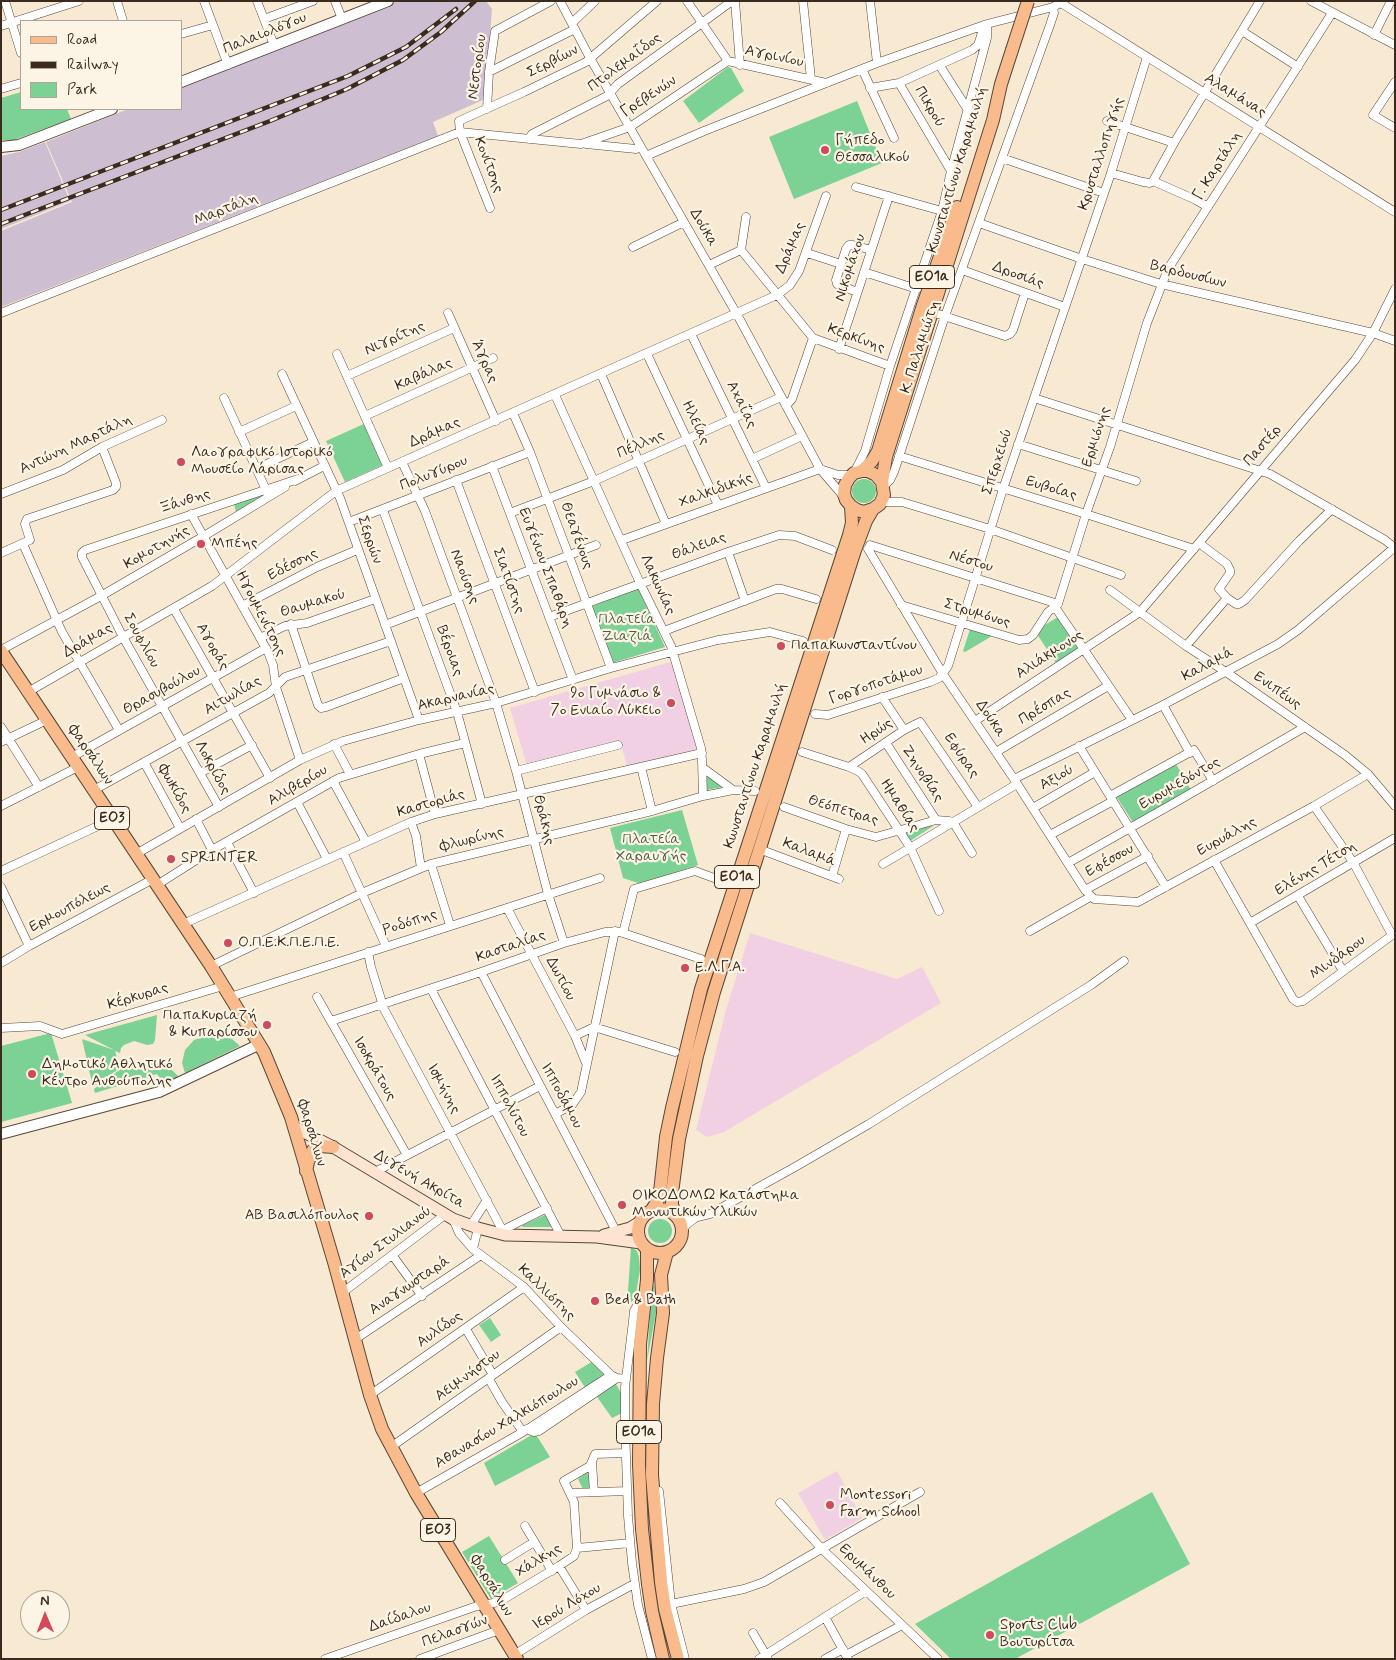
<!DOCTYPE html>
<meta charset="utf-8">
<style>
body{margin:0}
#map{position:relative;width:1396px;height:1660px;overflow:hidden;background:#f8e9d2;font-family:Mynerve,sans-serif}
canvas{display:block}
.frame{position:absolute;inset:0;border:2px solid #3b2a1e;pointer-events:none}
.legend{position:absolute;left:20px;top:20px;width:162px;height:90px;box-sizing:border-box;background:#fcf5e5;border:1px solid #afa495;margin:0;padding:6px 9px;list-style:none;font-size:15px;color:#3b2a1e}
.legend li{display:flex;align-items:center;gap:10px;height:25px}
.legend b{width:25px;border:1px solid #afa495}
.north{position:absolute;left:20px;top:1590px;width:50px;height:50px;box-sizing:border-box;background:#fcf5e5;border:1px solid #afa495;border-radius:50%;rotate:359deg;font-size:14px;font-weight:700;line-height:20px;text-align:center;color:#3b2a1e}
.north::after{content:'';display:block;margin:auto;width:18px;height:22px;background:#d1495b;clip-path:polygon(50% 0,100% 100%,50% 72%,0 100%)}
</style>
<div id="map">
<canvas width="1396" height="1660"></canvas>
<div class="frame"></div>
<ul class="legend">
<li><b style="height:6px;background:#fabb8c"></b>Road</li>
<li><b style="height:6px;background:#3b2a1e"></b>Railway</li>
<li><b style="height:14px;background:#7cd195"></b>Park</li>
</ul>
<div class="north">N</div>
</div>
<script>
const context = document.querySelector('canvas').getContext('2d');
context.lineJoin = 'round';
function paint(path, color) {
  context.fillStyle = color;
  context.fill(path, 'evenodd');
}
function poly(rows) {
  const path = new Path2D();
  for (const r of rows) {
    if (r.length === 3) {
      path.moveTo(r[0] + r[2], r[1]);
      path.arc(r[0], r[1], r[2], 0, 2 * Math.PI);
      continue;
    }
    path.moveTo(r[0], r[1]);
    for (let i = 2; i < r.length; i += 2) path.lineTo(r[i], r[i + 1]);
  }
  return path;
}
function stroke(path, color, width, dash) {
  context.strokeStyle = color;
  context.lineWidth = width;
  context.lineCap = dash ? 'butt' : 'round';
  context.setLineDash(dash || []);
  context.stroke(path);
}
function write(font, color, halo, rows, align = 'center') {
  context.font = font + ' Mynerve,sans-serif';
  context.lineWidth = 4.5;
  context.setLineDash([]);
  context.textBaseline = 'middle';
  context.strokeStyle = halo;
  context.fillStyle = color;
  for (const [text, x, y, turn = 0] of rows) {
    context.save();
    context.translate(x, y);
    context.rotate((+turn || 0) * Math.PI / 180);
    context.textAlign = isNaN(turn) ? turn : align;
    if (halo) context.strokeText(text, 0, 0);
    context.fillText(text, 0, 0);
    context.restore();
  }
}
paint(poly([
 [674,661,698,749,627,766,620,741,527,766,510,708],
 [750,933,897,979,922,967,941,1003,724,1132,707,1137,696,1130,726,1010],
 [837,1471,862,1518,825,1540,798,1493]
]), '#f1d0e4');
paint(poly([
 [398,1,486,1,492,9,485,99,433,122,438,136,1,307,1,231,72,202,46,142,128,109,181,109,181,87],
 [45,142,70,201,1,229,1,156,19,152]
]), '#cebed1');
paint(poly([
 [728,67,731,68,744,91,699,123,683,101],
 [21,92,21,109,67,109,71,119,14,140,1,140,1,98],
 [857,101,882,163,794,199,769,137],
 [366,423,385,464,345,482,326,441],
 [864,491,12],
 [262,494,263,497,236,512,234,504],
 [638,588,665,647,612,663,591,607],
 [1058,617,1079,649,1056,663,1037,634,1043,626],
 [970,629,992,636,965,652,963,651],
 [1176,764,1191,790,1134,824,1116,796],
 [706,774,723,787,706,790],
 [682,810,698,865,641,884,623,878,610,828],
 [929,826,933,826,910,841,905,832],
 [157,1015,155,1040,153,1044,147,1045,134,1041,124,1045,121,1048,120,1053,115,1051,120,1068,93,1087,82,1039,114,1050,85,1035],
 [51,1033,72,1103,1,1122,1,1046],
 [209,1035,232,1039,240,1046,185,1073,182,1063,185,1050,194,1040],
 [150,1062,161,1064,170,1068,179,1077,165,1084,157,1074,95,1093,94,1089,121,1069,140,1069],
 [547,1214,552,1224,552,1227,522,1227,523,1225],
 [660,1231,12],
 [631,1247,637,1251,639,1257,640,1270,635,1299,627,1305],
 [652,1285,654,1286,656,1312,647,1361],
 [490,1318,501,1335,491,1342,479,1325],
 [595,1360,613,1377,588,1392,575,1372],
 [615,1382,622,1395,624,1412,612,1418,595,1394],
 [535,1433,550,1457,495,1486,484,1463],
 [586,1473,590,1474,590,1489,584,1491,578,1479],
 [1152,1492,1190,1564,1015,1659,951,1659,915,1624],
 [489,1536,518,1583,491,1599,462,1552]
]), '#7cd195');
const minor = poly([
 [5,1,21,53],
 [117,1,123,21],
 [204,1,228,65],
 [257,1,274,45],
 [335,1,342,19],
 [560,1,590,58,739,318,820,469,844,497],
 [687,1,728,61,826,83],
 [735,1,740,65],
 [803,1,811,79],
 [870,1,877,63],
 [1311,1,1395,45],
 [1061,3,1395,212],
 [264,19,313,1],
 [572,23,595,1],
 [1,26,79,1],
 [1242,31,1298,67],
 [181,34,213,25],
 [1374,35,1391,1],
 [940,66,968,110],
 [862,69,894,138],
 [489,72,575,29],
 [1395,82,1373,115,1395,128],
 [899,83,951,171],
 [870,88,899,83,972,50,978,45,980,39,982,32,979,27],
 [1,89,21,83],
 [487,109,489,72,495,31,551,1],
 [1107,121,1174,143],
 [529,139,532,134,607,96,618,84,732,1],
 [586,144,636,149,641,147],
 [646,156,704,131,877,63,987,24,1053,7,1064,1],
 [1002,158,1104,193],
 [1111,173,1143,182,1150,183,1153,181],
 [1153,181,1174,143,1260,1],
 [1153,181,1196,200,1208,207],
 [856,187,942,211],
 [490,208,460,132,459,121,524,92,586,62,657,1],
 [979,223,1082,259,1161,284,1373,333,1395,341],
 [633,247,684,222],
 [741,250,746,217],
 [807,253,841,264],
 [709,265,741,250,813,338,890,366],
 [962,270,1065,307],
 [864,272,917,289],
 [857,292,837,284,836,280,846,249,849,245,853,245,871,250],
 [932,312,1005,336,1010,334,1013,330,1025,293],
 [1,313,460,132,581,144,630,127,728,61],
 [448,313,496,421],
 [691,334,766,488],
 [839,349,889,196],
 [337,354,388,468],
 [647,354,718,505],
 [282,374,340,498,419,720],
 [601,374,666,524],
 [347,376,454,328],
 [555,395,640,583,671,646,701,748,702,760,703,796],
 [224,398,267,492],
 [1034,398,1270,474,1385,540,1395,548],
 [786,406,792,399,813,338],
 [513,413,530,452,611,668],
 [365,416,493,358],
 [239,432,296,406],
 [1018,444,1136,481],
 [899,456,1086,514,1194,549],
 [752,459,802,436],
 [402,462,425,511,496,703,516,771,548,894,564,943],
 [492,466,573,680],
 [256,469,313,442],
 [820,469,838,475,851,475],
 [854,473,865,451,890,366,942,211,951,171,987,38,987,24],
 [456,480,535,692],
 [295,481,324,466],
 [884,486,890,480,894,472,945,316,1050,25,1054,13,1053,7],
 [1,494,63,470,102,447,162,420],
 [881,502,902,502,990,529,1121,575],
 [383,510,457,712,482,804],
 [510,513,594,481,781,397],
 [191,514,268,652,273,665,276,687,300,760],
 [349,522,530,452],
 [622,540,820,469],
 [1199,543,1227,564,1230,570,1230,573,1219,589,1227,598,1236,604,1239,604,1245,600,1299,541,1332,509],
 [23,544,62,632,119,730],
 [870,545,1058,604,1086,514,1110,447,1147,323,1168,269,1332,13],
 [868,549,943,674,1014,779,1085,890,1094,899,1138,902,1314,806,1368,774],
 [728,552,745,601],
 [1,553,30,540,25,524,27,519,113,490,116,487,116,483,102,447],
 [1110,590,1186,646,1226,672,1345,755,1368,774,1395,806],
 [901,605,1019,640,1028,639,1033,635,1048,612,1058,604],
 [242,606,317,567,357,550],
 [1055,607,1132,720],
 [174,609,270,778],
 [549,617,728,552,779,535,795,536,832,550],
 [291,624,318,705,321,708,326,707,404,678],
 [385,625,596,545],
 [664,631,776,589,782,589,816,599],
 [260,638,285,626,307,623,375,599],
 [1186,646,1227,598],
 [1,650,101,596,204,536,285,487],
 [28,692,212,586,336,491,777,295,790,285,799,271,826,196],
 [882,697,904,730],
 [1163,705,1190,753],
 [815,714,828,715,930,682,939,678,948,666,1003,489,1111,173,1147,57],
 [975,721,1140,612,1355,360,1373,333,1395,289],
 [1,727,39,787],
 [1,742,47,720],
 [886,743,936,820],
 [334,744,350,774],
 [1079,746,1166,887],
 [802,752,849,767,858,771,862,774,910,847,939,911],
 [996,752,1108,686],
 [419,754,435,814],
 [72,757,266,648],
 [144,762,180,828],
 [641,767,652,811],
 [849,767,904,730,920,722,978,807],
 [703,768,733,790],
 [516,771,618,745],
 [200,773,252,745],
 [1014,779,1163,705,1278,644,1298,630,1395,547],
 [333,781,366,842],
 [94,790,269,693,285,677,391,641],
 [1110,796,1194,750,1213,781],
 [297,802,327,859],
 [1,806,78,767],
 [1314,806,1353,862,1392,935],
 [219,807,123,637,82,557,82,553,85,550,298,479],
 [784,807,846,829,876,837,936,820,949,821,953,822,972,853],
 [1033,808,1095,772],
 [196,819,212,850],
 [411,822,416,836,421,868],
 [1050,835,1113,801],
 [227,842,254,893],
 [759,849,839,879],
 [343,852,386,946],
 [136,854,300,760,343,741,419,720,496,703,611,668,718,640,770,632,803,641],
 [1214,860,1293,999,1297,1002,1303,1001,1395,933],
 [1068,863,1176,802,1305,727],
 [431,864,450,925],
 [883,864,1017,784],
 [1,871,113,819],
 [833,873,846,829],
 [157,885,212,850,339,778,419,754,465,743],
 [1,887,29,946],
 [1085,890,1148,856],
 [1298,896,1343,971],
 [507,908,575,1036,586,1063],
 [1250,923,1395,838],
 [183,924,411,822,435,814,702,753],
 [1030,931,1090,897],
 [623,933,634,889,695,871,725,882],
 [368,952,371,967,384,1009,505,1235],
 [1,963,29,946,153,879],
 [211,966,362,893,431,864,652,811,703,796,733,790,755,791],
 [481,972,616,1231],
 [431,989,561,1236],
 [230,997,600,878],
 [317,997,407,1155],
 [331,1021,481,972,564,943,605,932,620,932,701,959],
 [1,1028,40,1026,62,1034,223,986],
 [575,1036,594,1027,675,1052],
 [555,1114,572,1105,581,1092,615,931],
 [375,1172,540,1086],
 [678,1217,689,1219,710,1214,795,1167,869,1124,1091,985,1124,961],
 [453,1219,459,1233,473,1249,524,1287,561,1327,611,1375,617,1378,626,1379],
 [471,1225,487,1200],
 [503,1230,547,1208],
 [682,1233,686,1225,694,1219],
 [473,1249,478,1228],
 [393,1256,422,1296],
 [342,1293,446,1214],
 [643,1295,634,1311,633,1321,625,1387,625,1427,628,1516,632,1563,638,1605,652,1659],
 [466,1329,493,1375],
 [354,1340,481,1255],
 [489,1379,502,1402,523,1432],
 [370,1395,524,1287],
 [527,1429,534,1432,539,1431,617,1378],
 [391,1447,561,1327],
 [592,1463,594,1492],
 [659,1491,671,1604,685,1659],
 [416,1493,523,1432,611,1375],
 [571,1493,627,1491],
 [780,1503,822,1549,938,1659],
 [525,1526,552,1571],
 [577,1548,630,1543],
 [505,1560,534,1542],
 [559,1566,586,1610],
 [671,1604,744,1589,764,1582,920,1492],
 [825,1617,848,1659],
 [753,1633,767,1657],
 [514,1655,586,1610,634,1584],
 [846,1655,902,1625],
 [325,1659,477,1606,499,1602,559,1566,574,1556,577,1548,574,1502,564,1481,590,1466,595,1454,625,1453],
 [420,1659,499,1630],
 [759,1659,866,1591],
 [825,1659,843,1649]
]);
const tertiary = poly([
 [181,82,388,1],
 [1,147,19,145,112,109],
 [1,1134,159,1092,260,1044]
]);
const secondary = poly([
 [294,1127,333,1147,453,1219,478,1228,505,1235,597,1237,641,1243],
 [604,1235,630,1228,640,1222]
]);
const primary = poly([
 [862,471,872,461,878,451,922,308,957,207],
 [882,482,886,457,993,120,1001,84,1012,50],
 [1,651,211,966,264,1052,291,1117,334,1262,370,1395,382,1429,416,1493,517,1659],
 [306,1171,308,1162,313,1150,320,1146,333,1147],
 [660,1231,22],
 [651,1211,657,1202,660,1192,666,1137,672,1108,701,989,849,535,852,523,851,506],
 [675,1213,672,1205,672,1193,679,1139,697,1056,714,992,855,550,866,521,873,509,880,504,884,495,882,482,876,475,868,471,862,471,854,473,849,478,845,485,844,494,846,500,851,506,857,510,864,512,873,509],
 [647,1249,647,1280,640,1344,639,1465,642,1529,648,1584,652,1611,663,1659],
 [667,1252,661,1275,663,1313,657,1358,653,1404,652,1475,661,1582,665,1609,678,1659]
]);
stroke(minor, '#574739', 9);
stroke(tertiary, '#574739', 12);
stroke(secondary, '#574739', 13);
stroke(primary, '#574739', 14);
stroke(minor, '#fff', 8);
stroke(tertiary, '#fff', 10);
stroke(secondary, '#fde4d1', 11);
stroke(primary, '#fabb8c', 12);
const rail = poly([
 [1,210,348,76,406,47,456,9],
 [1,224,270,121,347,89,403,60,441,32,475,1]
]);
stroke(rail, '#3b2a1e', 4.5);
stroke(rail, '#fcf5e5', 2.5, [8]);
const primaryBridge = poly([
 [1012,50,1028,1]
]);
stroke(primaryBridge, '#574739', 14, []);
stroke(primaryBridge, '#fabb8c', 12);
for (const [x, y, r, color] of [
 [825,150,5,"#d1495b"],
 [181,462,5,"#d1495b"],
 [201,544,5,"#d1495b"],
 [781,646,5,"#d1495b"],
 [671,703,5,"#d1495b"],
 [171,859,5,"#d1495b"],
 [228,943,5,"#d1495b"],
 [685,968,5,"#d1495b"],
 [267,1025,5,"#d1495b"],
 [32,1074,5,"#d1495b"],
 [622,1205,5,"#d1495b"],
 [369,1216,5,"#d1495b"],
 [595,1301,5,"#d1495b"],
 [830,1505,5,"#d1495b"],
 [990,1635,5,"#d1495b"]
]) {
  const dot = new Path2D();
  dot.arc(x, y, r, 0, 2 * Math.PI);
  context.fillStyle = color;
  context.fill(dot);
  stroke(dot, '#fcf5e5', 2);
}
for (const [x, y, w] of [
 [932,277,45],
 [112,818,35],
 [737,877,45],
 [639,1432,45],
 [438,1530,35]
]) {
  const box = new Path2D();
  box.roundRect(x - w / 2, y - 11.5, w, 23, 4);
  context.fillStyle = '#fcf5e5';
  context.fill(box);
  stroke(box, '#3b2a1e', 1);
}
write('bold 14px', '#3b2a1e', null, [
 ["ΕΟ1α",932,277],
 ["ΕΟ3",112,818],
 ["ΕΟ1α",737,877],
 ["ΕΟ1α",639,1432],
 ["ΕΟ3",438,1530]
]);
write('15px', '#3b2a1e', '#fcf5e5', [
 ["Παλαιολόγου",265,34,-22],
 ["Αγρινίου",774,57,12],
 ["Σερβίων",553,62,-27],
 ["Πτολεμαΐδος",625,63,-37],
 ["Νεστορίου",478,67,-82],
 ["Αλαμάνας",1235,96,32],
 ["Γρεβενών",649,97,-33],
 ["Πικρού",929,107,59],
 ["Κρυσταλλοπηγής",1102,154,-72],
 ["Κονίτσης",488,165,69],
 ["Γ. Καρτάλη",1218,166,-58],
 ["Κωνσταντίνου Καραμανλή",958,170,-73],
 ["Μαρτάλη",226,210,-21],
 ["Δούκα",703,228,60],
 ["Δράμας",791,248,-67],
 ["Νικομάχου",851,268,-72],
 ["Βαρδουσίων",1188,275,14],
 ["Δροσιάς",1018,276,20],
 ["Νιγρίτης",395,339,-24],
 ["Κερκίνης",856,339,20],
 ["Κ. Παλαμιώτη",921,347,-72],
 ["Άγρας",484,362,66],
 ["Καβάλας",424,375,-24],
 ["Αχαΐας",741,405,64],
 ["Ηλείας",695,423,65],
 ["Δράμας",435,433,-24],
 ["Ερμιόνης",1097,437,-72],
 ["Αντώνη Μαρτάλη",76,445,-25],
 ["Πέλλης",641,445,-24],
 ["Παστέρ",1263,446,-49],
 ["Σπερχειού",998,462,-72],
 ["Πολυγύρου",434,474,-22],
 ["Ευβοίας",1051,489,17],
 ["Χαλκιδικής",716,491,-20],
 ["Ξάνθης",185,502,-18],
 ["Θεαγένους",576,536,70],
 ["Σερρών",369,540,71],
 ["Θάλειας",699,547,-20],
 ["Κομοτηνής",157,548,-30],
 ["Νέστου",971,562,17],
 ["Εδέσσης",293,565,-27],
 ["Ευγένιου Σπαθάρη",545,568,69],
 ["Ναούσης",464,577,69],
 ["Σιατίστης",508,581,70],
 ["Λακωνίας",657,585,65],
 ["Θαυμακού",313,604,-17],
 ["Ηγουμενίτσης",260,614,63],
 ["Στρυμόνος",977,614,17],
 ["Δράμας",88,641,-30],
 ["Σουφλίου",141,641,61],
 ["Αγοράς",212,647,60],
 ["Βέροιας",449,651,70],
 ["Αλιάκμονος",1050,655,-33],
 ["Καλαμά",1208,665,-28],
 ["Γοργοποτάμου",876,685,-18],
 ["Θρασυβούλου",162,691,-29],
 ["Ενιπέως",1277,691,35],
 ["Αιτωλίας",233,696,-30],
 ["Ακαρνανίας",456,698,-13],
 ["Πρέσπας",1045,707,-31],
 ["Δούκα",990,719,56],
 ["Ηρώς",877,732,-34],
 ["Φαρσάλων",90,755,56],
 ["Εφύρας",961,756,56],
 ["Κωνσταντίνου Καραμανλή",756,766,-72],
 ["Λοκρίδος",212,768,61],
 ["Ζηνοβίας",922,774,57],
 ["Αξιού",1057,778,-30],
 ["Ευρυμεδόντος",1180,784,-30],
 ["Αλιβερίου",298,786,-30],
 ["Φωκίδος",174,789,61],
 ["Καστοριάς",431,804,-16],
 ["Ημαθίας",899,806,57],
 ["Θεόπετρας",843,811,17],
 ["Θράκης",543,820,76],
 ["Ευρυάλης",1227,837,-29],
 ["Φλωρίνης",472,840,-14],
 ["Καλαμά",809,853,21],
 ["Εφέσσου",1110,861,-29],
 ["Ελένης Τέτση",1316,869,-31],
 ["Ερμουπόλεως",70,908,-28],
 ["Ροδόπης",410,923,-18],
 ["Κασταλίας",511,947,-19],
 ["Μινδάρου",1338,958,-36],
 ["Δωτίου",560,979,62],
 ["Κέρκυρας",138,997,-17],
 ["Ισοκράτους",374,1069,60],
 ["Ισμήνης",443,1089,62],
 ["Ιπποδάμου",561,1096,62],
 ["Ιππολύτου",509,1106,62],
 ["Φαρσάλων",311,1133,73],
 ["Διγενή Ακρίτα",419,1180,30],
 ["Αγίου Στυλιανού",386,1243,-37],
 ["Αναγνωσταρά",410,1286,-34],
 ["Καλλιόπης",546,1293,44],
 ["Αυλίδος",440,1330,-35],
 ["Αειμνήστου",468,1376,-36],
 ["Αθανασίου Χαλκιόπουλου",507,1423,-31],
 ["Χάλκης",539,1561,-32],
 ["Ερυμάνθου",867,1572,44],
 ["Φαρσάλων",491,1586,59],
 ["Ιερού Λόχου",567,1607,-31],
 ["Δαίδαλου",400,1618,-19],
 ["Πελασγών",455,1632,-20]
]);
write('15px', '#3b2a1e', '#fcf5e5', [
 ["Γήπεδο",835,141],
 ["Θεσσαλικού",835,158],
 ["Λαογραφικό Ιστορικό",191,453],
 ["Μουσείο Λάρισας",191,470],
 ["Μπέης",211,544],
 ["Παπακωνσταντίνου",791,646],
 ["9ο Γυμνάσιο &",661,694,"right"],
 ["7ο Ενιαίο Λύκειο",661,711,"right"],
 ["SPRINTER",181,859],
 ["Ο.Π.Ε.Κ.Π.Ε.Π.Ε.",238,943],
 ["Ε.Λ.Γ.Α.",695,968],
 ["Παπακυριαζή",257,1016,"right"],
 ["& Κυπαρίσσου",257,1033,"right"],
 ["Δημοτικό Αθλητικό",42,1065],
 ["Κέντρο Ανθούπολης",42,1082],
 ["ΟΙΚΟΔΟΜΩ Κατάστημα",632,1196],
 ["Μονωτικών Υλικών",632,1213],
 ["ΑΒ Βασιλόπουλος",359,1216,"right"],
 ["Bed & Bath",605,1301],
 ["Montessori",840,1496],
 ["Farm School",840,1513],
 ["Sports Club",1000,1626],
 ["Βουτυρίτσα",1000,1643]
], 'left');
write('15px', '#4e5c42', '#fcf5e5', [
 ["Πλατεία",627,620],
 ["Ζιαζιά",627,637],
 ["Πλατεία",651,840],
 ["Χαραυγής",651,857]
]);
</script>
